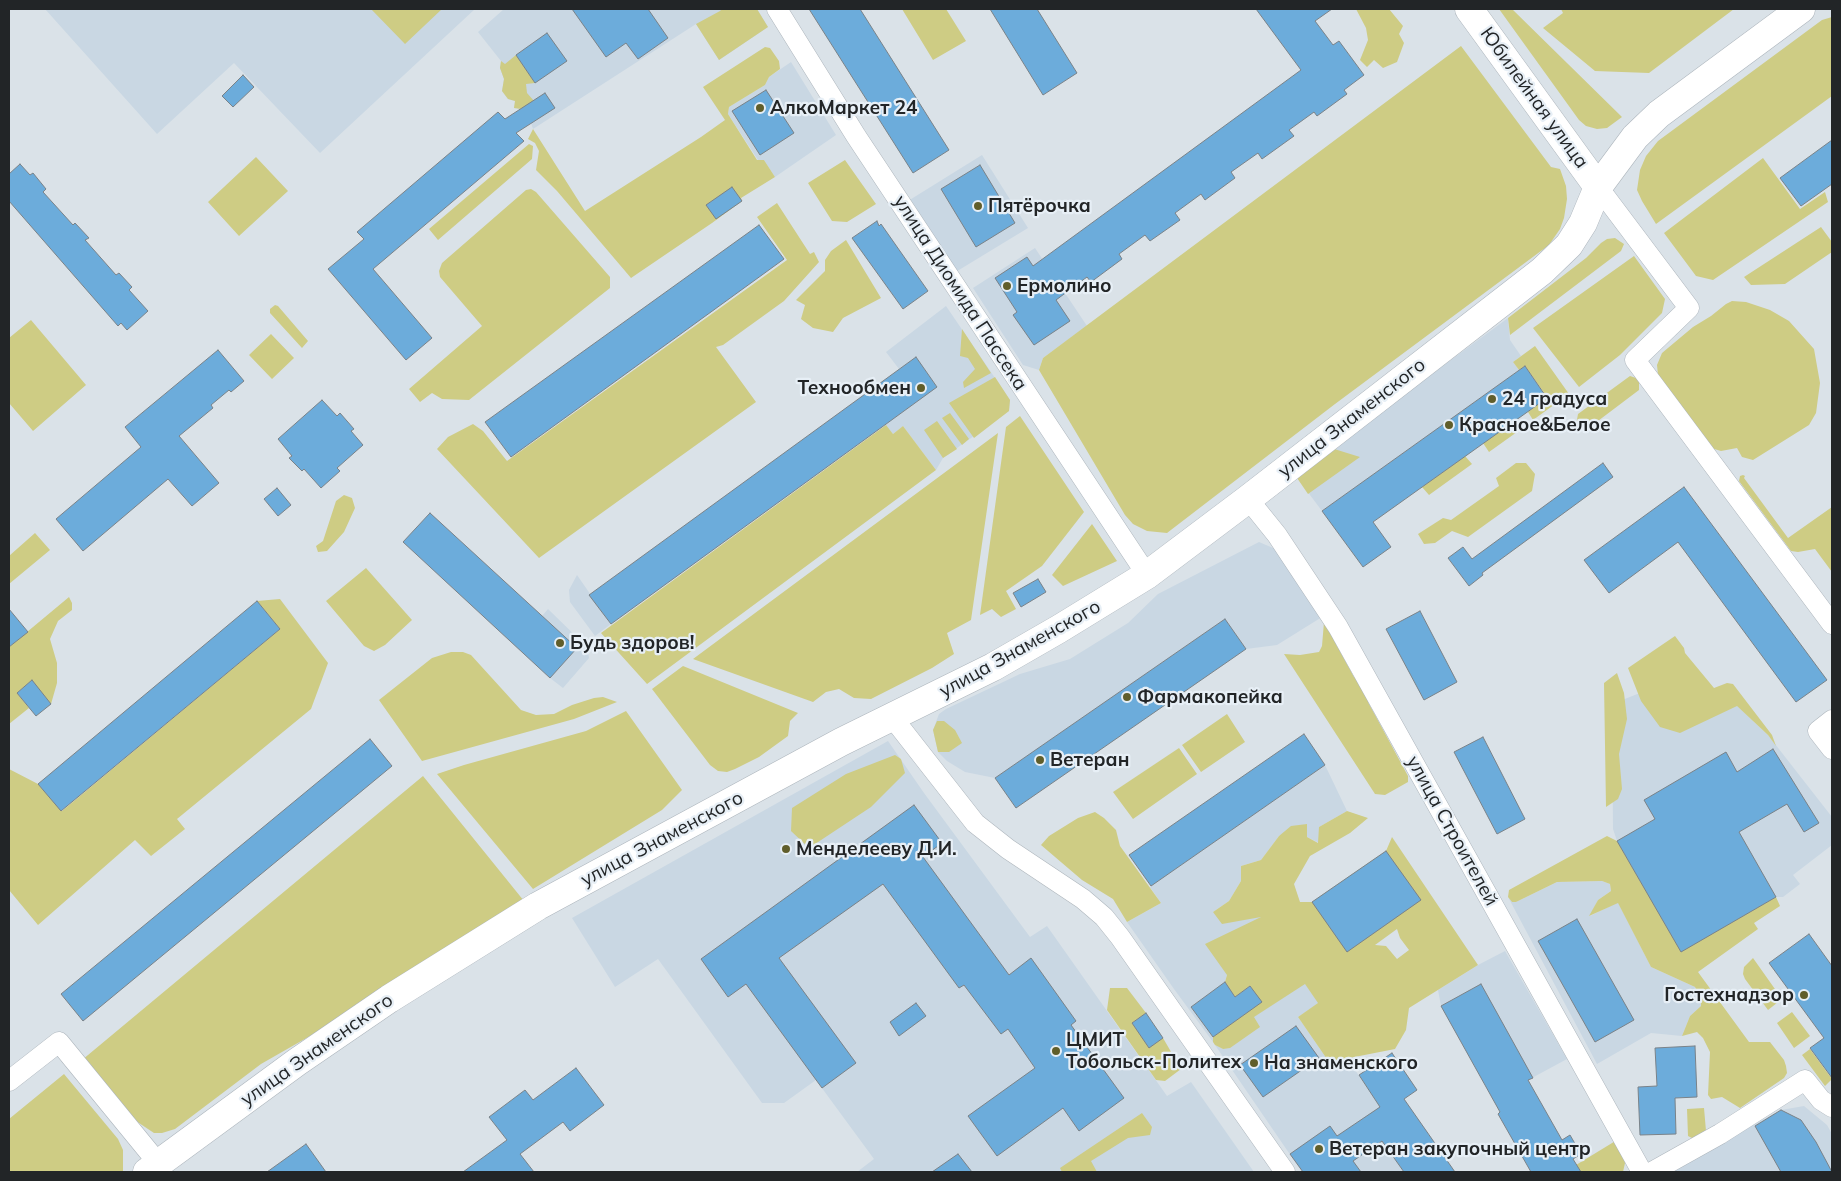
<!DOCTYPE html>
<meta charset="utf-8">
<style>
body{margin:0}
#map{position:relative;width:1841px;height:1181px;overflow:hidden;background:#dae2e8;font-family:Mulish,sans-serif}
canvas{display:block}
.frame{position:absolute;inset:0;border:10px solid #222527;pointer-events:none}
</style>
<div id="map">
<canvas width="1841" height="1181"></canvas>
<div class="frame"></div>
</div>
<script>
const context = document.querySelector('canvas').getContext('2d');
context.lineJoin = 'round';
function paint(path, color) {
  context.fillStyle = color;
  context.fill(path, 'evenodd');
}
function poly(rows) {
  const path = new Path2D();
  for (const r of rows) {
    path.moveTo(r[0], r[1]);
    for (let i = 2; i < r.length; i += 2) path.lineTo(r[i], r[i + 1]);
  }
  return path;
}
function stroke(path, color, width, dash) {
  context.strokeStyle = color;
  context.lineWidth = width;
  context.lineCap = dash ? 'butt' : 'round';
  context.setLineDash(dash || []);
  context.stroke(path);
}
function write(font, color, halo, rows, align = 'center') {
  context.font = font + ' Mulish,sans-serif';
  context.lineWidth = 4.5;
  context.setLineDash([]);
  context.textBaseline = 'middle';
  context.strokeStyle = halo;
  context.fillStyle = color;
  for (const [text, x, y, turn = 0] of rows) {
    context.save();
    context.translate(x, y);
    context.rotate((+turn || 0) * Math.PI / 180);
    context.textAlign = isNaN(turn) ? turn : align;
    if (halo) context.strokeText(text, 0, 0);
    context.fillText(text, 0, 0);
    context.restore();
  }
}
paint(poly([
 [45,9,475,9,320,153,234,63,157,134],
 [504,9,757,9,768,27,719,60,696,24,533,129,531,123,522,109,514,108,515,101,508,99,502,91,504,79,500,68,501,61,478,32],
 [791,62,836,135,775,177,764,160,758,160,728,114,729,107,765,85,769,77],
 [982,155,1028,228,954,273,908,201],
 [1035,248,1087,326,1043,358,1039,370,1023,365,973,288],
 [946,306,1010,400,1009,411,943,458,936,470,903,426,893,434,885,425,937,386,916,358,899,369,886,352],
 [1508,318,1510,340,1521,356,1513,362,1519,370,1322,511,1295,475],
 [1259,542,1280,551,1322,617,1277,645,1246,649,1225,619,995,778,965,772,947,761,938,752,933,730,939,714,946,709,1020,674,1070,659,1128,623,1158,594],
 [577,575,611,624,595,636,570,602,569,590],
 [548,609,587,647,589,658,563,688,550,678,577,648,542,616],
 [1683,676,1692,676,1726,695,1768,735,1832,817,1832,845,1793,875,1800,884,1783,897,1776,897,1681,952,1617,841,1613,829,1612,704],
 [888,741,924,793,1030,937,1047,926,1167,1096,1191,1082,1254,1172,857,1172,874,1159,816,1080,784,1103,762,1103,658,959,615,987,572,918],
 [1325,765,1347,811,1319,827,1319,843,1307,837,1307,824,1279,836,1261,860,1241,866,1241,881,1229,901,1213,912,1263,916,1227,975,1225,982,1191,1007,1213,1037,1213,1042,1174,989,1127,922,1161,903,1150,887,1151,886],
 [1602,881,1610,884,1611,891,1598,900,1590,916,1618,902,1651,967,1695,987,1701,999,1701,1006,1690,1016,1682,1036,1651,1033,1597,1064,1508,897,1512,902,1516,902,1557,882],
 [1505,951,1567,1059,1493,1099,1441,1006,1438,990,1478,965],
 [1305,983,1319,1003,1298,1017,1329,1062,1347,1058,1380,1107,1378,1135,1404,1172,1302,1172,1215,1045,1223,1049,1253,1017],
 [1804,1106,1827,1125,1832,1134,1832,1172,1667,1172,1781,1110]
]), '#c9d7e3');
paint(poly([
 [371,9,442,9,405,44],
 [722,9,757,9,768,27,719,60,696,24,720,11],
 [902,9,946,9,966,41,933,60],
 [1356,9,1389,9,1403,26,1399,34,1404,43,1397,62,1383,68,1374,60,1367,67,1360,60,1368,40,1366,28],
 [1499,9,1512,9,1622,117,1607,128,1597,129,1586,126,1579,120],
 [1561,9,1734,9,1649,73,1595,71,1543,28,1563,13],
 [1832,17,1832,96,1656,224,1642,201,1637,190,1640,170,1646,156,1658,141,1822,20],
 [1461,46,1551,167,1560,169,1566,186,1567,199,1564,218,1560,229,1549,245,1335,404,1167,533,1147,531,1133,524,1125,515,1039,370,1043,358],
 [765,47,770,48,779,61,780,69,769,77,765,85,729,107,728,114,757,160,764,160,775,177,741,198,742,201,712,223,631,278,557,191,536,170,539,151,535,143,528,139,533,129,585,211,701,137,725,120,703,87],
 [516,55,535,83,526,84,527,93,534,101,521,109,514,108,515,101,508,99,502,91,504,79,500,68,501,61,505,64],
 [529,144,533,146,532,159,438,240,429,229],
 [256,157,288,191,239,236,208,202],
 [1763,158,1800,209,1825,192,1828,202,1713,280,1696,276,1664,233],
 [845,160,876,204,847,222,832,221,808,183],
 [531,189,536,192,610,277,610,288,469,400,442,399,432,393,420,402,409,389,482,326,440,277,439,271,442,263,526,190],
 [777,203,810,254,814,252,819,262,784,301,723,345,716,347,756,402,539,558,437,449,448,437,473,424,483,431,507,461,787,260,757,217],
 [1821,227,1832,242,1832,252,1785,284,1751,285,1744,277],
 [1615,238,1624,244,1621,251,1510,335,1508,318,1586,258,1601,243,1607,239],
 [846,240,881,298,843,318,833,332,813,328,801,319,805,305,796,300,825,271,825,260,831,251],
 [1634,256,1665,299,1662,313,1620,355,1579,387,1533,328],
 [1732,301,1746,302,1770,310,1789,321,1814,349,1820,383,1816,413,1809,425,1753,460,1742,457,1737,448,1721,451,1711,448,1658,375,1657,365,1662,353,1693,327,1711,316,1726,304],
 [275,305,278,306,308,341,302,348,270,313,270,309],
 [31,320,86,385,33,431,9,403,9,338],
 [962,329,991,373,964,388,963,382,975,369,968,358,960,356],
 [271,334,294,358,272,379,249,355],
 [1535,346,1569,394,1533,420,1528,412,1547,397,1525,366,1519,370,1513,362],
 [1630,376,1639,379,1639,390,1590,427,1576,425,1578,414],
 [995,377,1010,400,1009,411,974,438,949,403],
 [950,413,969,439,962,445,942,418],
 [1020,416,1084,512,1042,566,1006,591,1016,609,1001,617,992,609,980,615,1006,427],
 [937,421,957,449,943,458,924,430],
 [1511,423,1517,432,1489,452,1483,443],
 [886,425,893,434,903,426,936,470,647,684,601,633],
 [998,433,971,620,947,633,954,654,932,668,871,699,854,698,839,689,826,692,813,702,693,659],
 [1331,448,1360,457,1308,494,1295,475],
 [1465,456,1472,464,1429,495,1422,487],
 [1516,463,1526,463,1535,474,1532,491,1468,537,1452,531,1435,543,1424,544,1418,534,1443,518,1451,520,1499,486,1496,478],
 [1743,475,1745,476,1744,478,1788,538,1832,507,1832,572,1815,549,1798,552,1791,551,1739,481,1740,476],
 [344,495,352,498,355,508,344,532,327,551,318,552,316,546,323,541,336,501],
 [1092,524,1117,561,1063,586,1052,575],
 [35,533,50,550,9,584,9,556],
 [366,568,412,620,385,645,374,651,364,646,326,601],
 [69,597,72,603,72,610,58,621,50,639,57,663,57,683,51,704,31,681,17,693,29,708,9,724,9,647],
 [280,599,328,663,311,709,177,819,185,829,151,856,135,840,38,925,9,890,9,769,38,784,62,811,280,629,257,601],
 [1324,622,1354,677,1361,681,1368,697,1368,702,1408,776,1408,782,1385,795,1375,794,1284,654,1300,655,1319,652,1322,646],
 [1675,636,1684,648,1685,653,1714,688,1727,683,1733,684,1772,735,1776,746,1768,735,1737,706,1680,733,1660,727,1641,701,1628,668],
 [451,652,463,652,471,655,521,710,536,715,554,714,572,705,594,698,603,697,617,702,574,719,422,761,379,700,432,658],
 [683,666,798,713,790,721,788,736,759,757,735,769,727,772,718,771,710,765,652,689],
 [1617,673,1624,693,1627,719,1619,754,1622,789,1618,799,1606,807,1604,683],
 [626,711,682,790,662,810,533,889,437,774,464,765,586,731],
 [1227,714,1245,742,1201,772,1182,745],
 [937,721,944,721,955,730,962,743,949,752,938,752,933,730],
 [1179,748,1197,774,1133,819,1113,792],
 [895,755,901,759,905,773,871,807,809,848,791,831,792,808,846,774],
 [423,776,524,901,331,1024,261,1064,175,1129,162,1133,154,1133,136,1121,82,1060],
 [1347,811,1368,818,1350,833,1310,856,1294,884,1300,902,1312,902,1386,851,1392,837,1478,965,1409,1008,1406,1030,1395,1049,1329,1062,1298,1017,1318,1003,1305,984,1254,1017,1260,1027,1230,1048,1223,1049,1215,1045,1213,1042,1213,1037,1261,1002,1250,986,1235,997,1225,982,1227,975,1205,944,1261,917,1222,924,1213,912,1229,901,1241,881,1241,866,1261,860,1279,836,1291,826,1307,824,1307,837,1318,843,1319,827],
 [1397,929,1400,938,1409,950,1397,959,1386,946,1375,945],
 [1095,812,1104,818,1116,830,1120,846,1161,903,1127,922,1113,899,1082,880,1041,845,1049,836,1078,818],
 [1607,836,1617,841,1681,951,1776,897,1780,906,1754,923,1758,929,1698,972,1749,1042,1770,1042,1784,1060,1786,1066,1787,1073,1784,1078,1740,1108,1722,1097,1711,1099,1708,1095,1710,1052,1703,1038,1697,1032,1682,1036,1690,1016,1701,1006,1701,999,1695,987,1651,967,1618,903,1589,916,1598,900,1611,891,1610,884,1602,881,1557,882,1516,902,1512,902,1508,897,1509,890],
 [1753,958,1782,999,1768,1010,1745,979,1743,974,1744,967],
 [1110,988,1127,988,1146,1013,1132,1023,1149,1047,1163,1038,1181,1069,1165,1081,1156,1080,1107,1010],
 [1792,1012,1810,1036,1794,1048,1777,1023],
 [1810,1049,1832,1079,1825,1086,1802,1055],
 [64,1074,118,1139,123,1150,123,1172,9,1172,9,1119],
 [1704,1108,1706,1131,1694,1139,1688,1136,1687,1109],
 [1142,1113,1152,1127,1150,1135,1128,1138,1091,1161,1097,1172,1062,1172,1060,1168],
 [1617,1140,1621,1146,1625,1163,1623,1172,1581,1172,1576,1165]
]), '#cecc84');
const building = poly([
 [572,9,648,9,668,38,638,59,626,43,606,57,572,9],
 [809,9,860,9,949,150,913,173,809,9],
 [990,9,1037,9,1077,73,1043,95,990,9],
 [1256,9,1332,9,1315,21,1333,45,1339,41,1364,75,1344,90,1347,94,1317,116,1314,112,1289,130,1294,136,1262,159,1258,153,1231,172,1235,178,1205,200,1201,194,1175,213,1180,220,1150,241,1145,235,1119,254,1122,259,1091,282,1087,277,1056,300,1070,321,1034,345,1013,315,1017,312,995,278,1027,257,1033,266,1301,70,1256,9],
 [547,33,567,61,535,83,516,55,547,33],
 [243,75,254,87,233,107,222,96,243,75],
 [766,90,794,133,760,155,732,111,766,90],
 [545,93,555,108,516,133,524,141,373,269,432,338,406,360,328,269,364,239,357,232,498,112,505,119,545,93],
 [1832,140,1832,184,1801,206,1780,178,1832,140],
 [20,164,30,175,33,173,46,189,43,192,73,225,75,223,89,238,85,240,116,275,119,273,132,287,129,290,148,311,127,330,121,323,118,326,9,201,9,174,20,164],
 [980,165,1015,223,976,247,941,189,980,165],
 [732,187,742,201,716,219,706,205,732,187],
 [877,221,879,226,881,224,928,291,903,309,852,238,877,221],
 [759,225,784,259,511,457,485,422,759,225],
 [218,350,244,381,231,392,229,390,211,405,213,408,179,436,219,483,192,506,168,479,83,551,56,519,141,447,125,427,218,350],
 [916,357,937,387,611,624,589,595,916,357],
 [1525,366,1547,398,1373,522,1391,547,1363,567,1322,511,1525,366],
 [322,400,337,416,340,413,354,429,351,431,363,445,337,468,340,471,321,488,304,469,302,471,289,458,292,456,278,439,322,400],
 [1603,463,1613,477,1482,573,1483,575,1469,586,1448,558,1463,547,1472,559,1603,463],
 [1684,487,1827,680,1796,702,1678,542,1609,593,1584,560,1684,487],
 [277,488,291,505,278,516,264,499,277,488],
 [430,513,577,648,550,678,403,542,430,513],
 [1038,579,1046,592,1021,607,1013,593,1038,579],
 [257,601,280,629,61,811,38,784,257,601],
 [9,609,28,632,9,647,9,609],
 [1420,611,1457,682,1424,700,1386,629,1420,611],
 [1225,619,1246,649,1016,808,995,778,1225,619],
 [32,680,51,704,36,716,17,693,32,680],
 [1304,734,1325,765,1151,886,1129,855,1304,734],
 [1483,737,1525,819,1497,834,1454,752,1483,737],
 [370,739,392,766,83,1021,61,994,370,739],
 [1773,749,1819,823,1804,832,1787,804,1739,832,1776,897,1681,952,1617,841,1655,819,1644,800,1726,752,1737,772,1773,749],
 [914,805,942,843,923,857,1009,975,1031,958,1076,1021,1071,1025,1124,1098,1079,1131,1063,1108,997,1156,968,1116,1035,1068,1008,1029,1001,1034,964,985,959,988,883,884,779,958,856,1063,822,1088,746,984,728,997,701,959,914,805],
 [1386,851,1421,900,1347,952,1312,902,1386,851],
 [1577,919,1634,1020,1595,1042,1538,941,1577,919],
 [1809,934,1832,966,1832,1078,1810,1048,1824,1038,1769,963,1809,934],
 [1225,982,1235,997,1250,986,1262,1002,1213,1037,1191,1007,1225,982],
 [1481,984,1533,1078,1528,1080,1562,1140,1570,1135,1581,1154,1573,1159,1581,1172,1531,1172,1498,1114,1500,1112,1441,1006,1481,984],
 [916,1003,926,1016,899,1036,890,1022,916,1003],
 [1146,1013,1163,1038,1149,1048,1132,1023,1146,1013],
 [1296,1026,1319,1058,1263,1097,1240,1065,1296,1026],
 [1695,1046,1697,1097,1675,1098,1676,1134,1640,1135,1638,1087,1657,1086,1655,1048,1695,1046],
 [1392,1053,1417,1090,1404,1099,1455,1172,1404,1172,1382,1141,1353,1161,1361,1172,1303,1172,1290,1154,1330,1126,1337,1136,1380,1107,1359,1075,1392,1053],
 [576,1068,604,1105,570,1131,563,1122,520,1154,534,1172,463,1172,507,1140,489,1117,525,1090,533,1100,576,1068],
 [1781,1110,1801,1120,1816,1142,1832,1172,1781,1172,1755,1126,1781,1110],
 [306,1144,326,1172,267,1172,306,1144],
 [958,1154,972,1172,932,1172,958,1154]
]);
paint(building, '#6cacdb');
stroke(building, '#7a8288', 1);
const minor = poly([
 [777,9,856,136,1147,575],
 [1598,187,1689,308,1635,360,1832,624],
 [1248,499,1277,535,1338,627,1642,1172],
 [892,717,975,823,1008,849,1083,899,1104,917,1120,937,1285,1172],
 [1832,720,1818,731,1832,749],
 [9,1081,59,1042,158,1163],
 [1652,1172,1720,1134,1805,1080,1821,1100,1832,1107]
]);
const secondary = poly([
 [1469,9,1598,187],
 [147,1172,297,1062,389,999,538,906,841,742,993,667,1059,629,1147,575,1248,499,1542,271,1569,245,1583,223,1598,187,1635,137,1659,114,1801,9]
]);
stroke(minor, '#adb5bc', 21);
stroke(secondary, '#adb5bc', 29);
stroke(minor, '#fff', 20);
stroke(secondary, '#fff', 28);
for (const [x, y, r, color] of [
 [760,108,5,"#605e2b"],
 [978,206,5,"#605e2b"],
 [1007,286,5,"#605e2b"],
 [921,388,5,"#605e2b"],
 [1492,399,5,"#605e2b"],
 [1449,425,5,"#605e2b"],
 [560,643,5,"#605e2b"],
 [1127,697,5,"#605e2b"],
 [1040,760,5,"#605e2b"],
 [786,849,5,"#605e2b"],
 [1804,995,5,"#605e2b"],
 [1056,1051,5,"#605e2b"],
 [1254,1063,5,"#605e2b"],
 [1319,1149,5,"#605e2b"]
]) {
  const dot = new Path2D();
  dot.arc(x, y, r, 0, 2 * Math.PI);
  context.fillStyle = color;
  context.fill(dot);
  stroke(dot, '#e7eff6', 2);
}
write('19px', '#222527', '#e7eff6', [
 ["Юбилейная улица",1534,98,54],
 ["улица Диомида Пассека",960,293,57],
 ["улица Знаменского",1352,418,-38],
 ["улица Знаменского",1020,649,-29],
 ["улица Строителей",1452,831,61],
 ["улица Знаменского",662,839,-28],
 ["улица Знаменского",317,1050,-35]
]);
write('bold 19px', '#222527', '#e7eff6', [
 ["АлкоМаркет 24",770,108],
 ["Пятёрочка",988,206],
 ["Ермолино",1017,286],
 ["Технообмен",911,388,"right"],
 ["24 градуса",1502,399],
 ["Красное&Белое",1459,425],
 ["Будь здоров!",570,643],
 ["Фармакопейка",1137,697],
 ["Ветеран",1050,760],
 ["Менделееву Д.И.",796,849],
 ["Гостехнадзор",1794,995,"right"],
 ["ЦМИТ",1066,1040],
 ["Тобольск-Политех",1066,1062],
 ["На знаменского",1264,1063],
 ["Ветеран закупочный центр",1329,1149]
], 'left');
</script>
